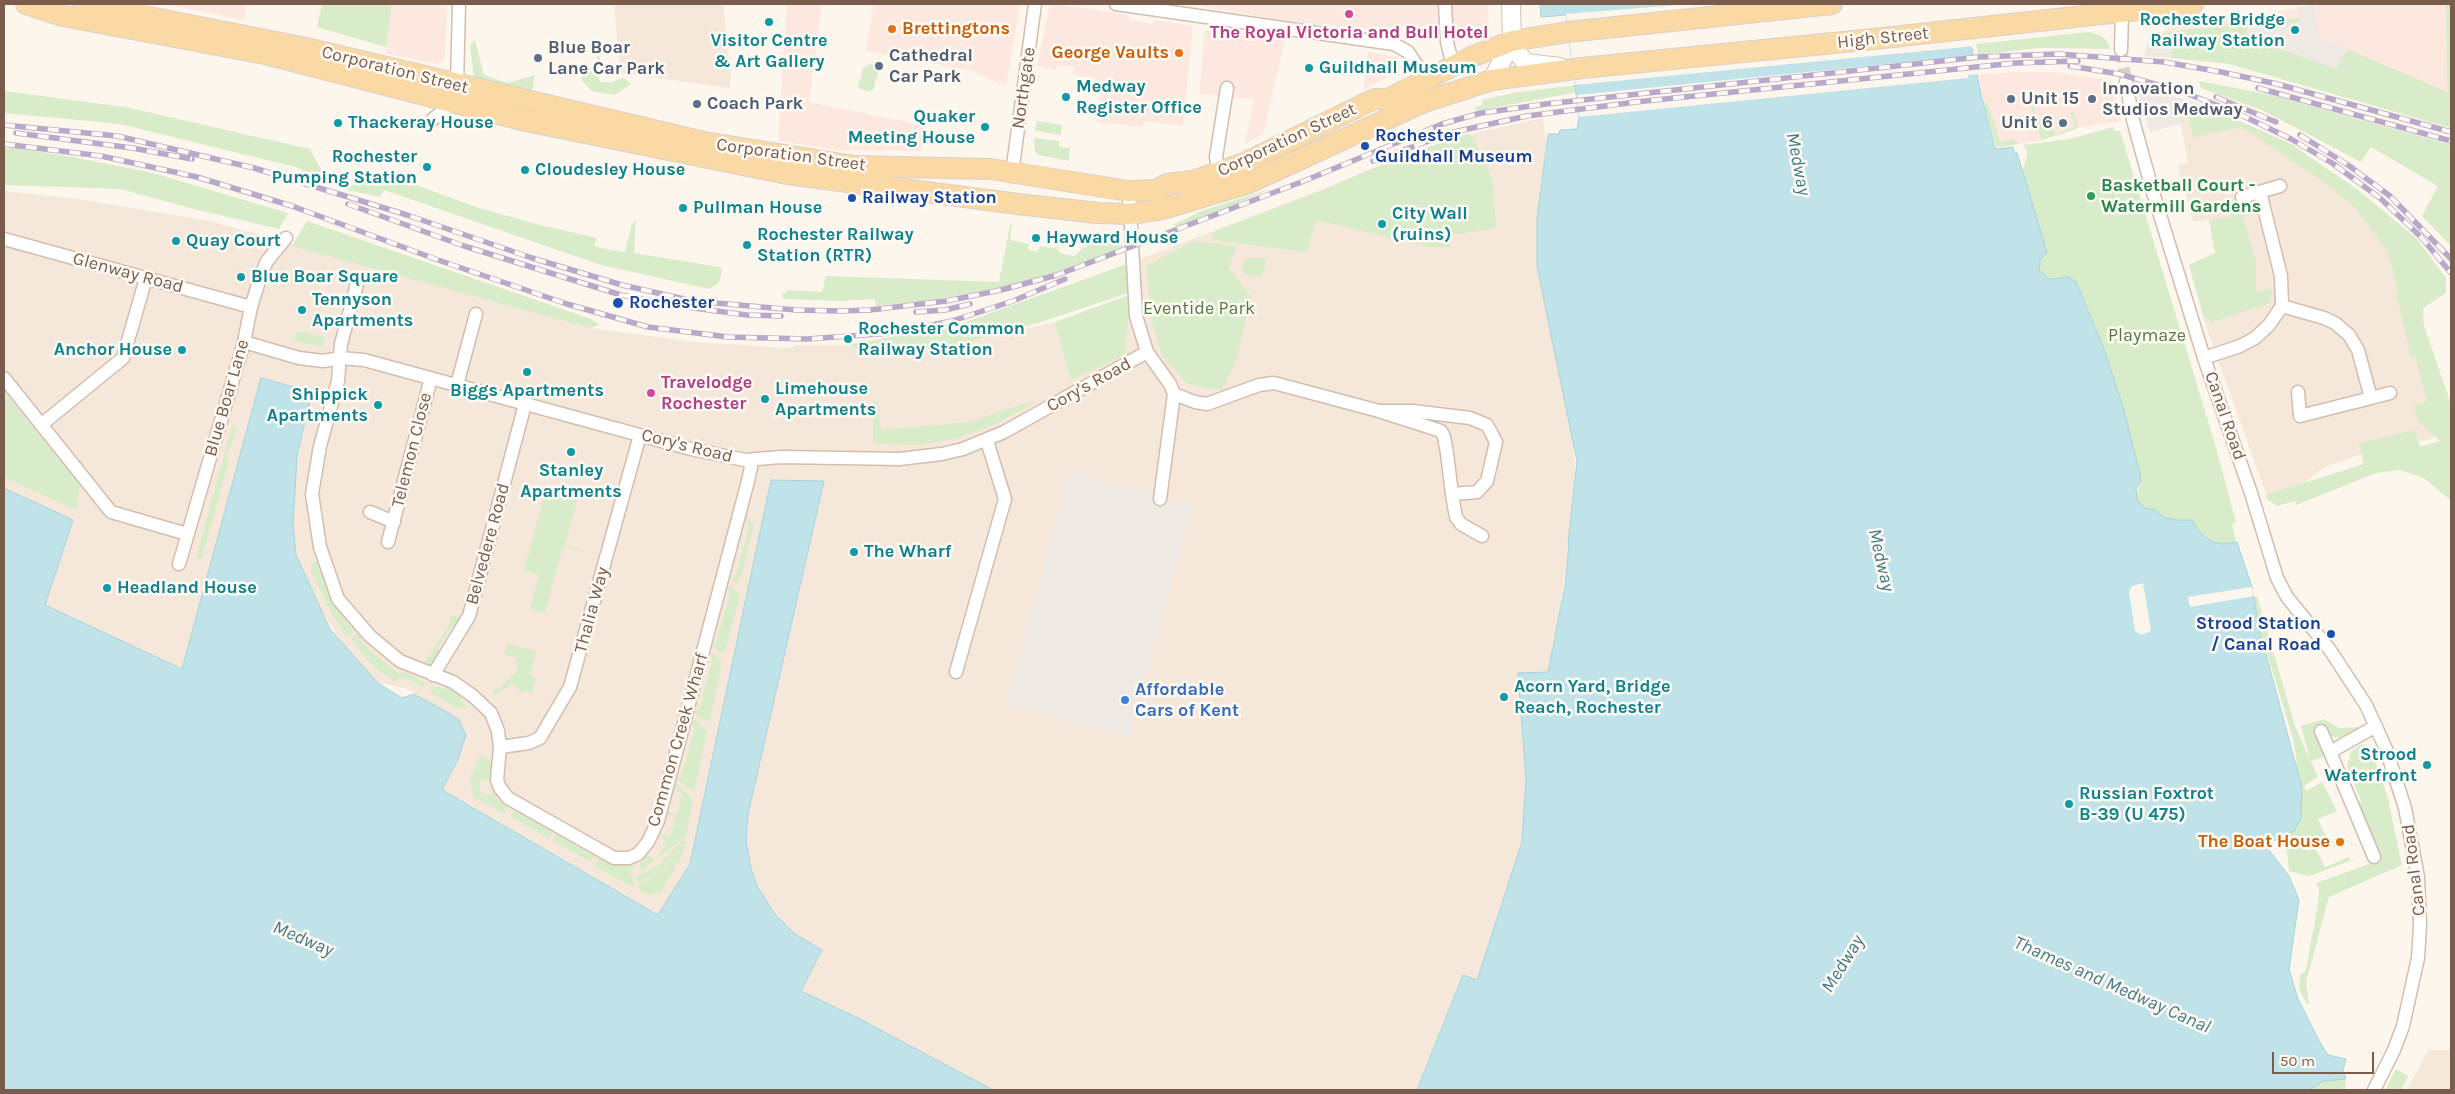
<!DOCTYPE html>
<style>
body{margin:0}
#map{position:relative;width:2455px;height:1094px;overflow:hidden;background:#fdf6ec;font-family:Karla,sans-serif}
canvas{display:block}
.frame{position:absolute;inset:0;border:5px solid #7a5c4d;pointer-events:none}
.scale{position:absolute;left:2272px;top:1052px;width:102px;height:22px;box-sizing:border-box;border:2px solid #7a5c4d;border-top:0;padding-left:6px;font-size:15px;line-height:18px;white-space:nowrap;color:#7a5c4d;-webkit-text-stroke:4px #fffaf3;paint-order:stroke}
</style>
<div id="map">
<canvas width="2455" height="1094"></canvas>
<div class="frame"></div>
<div class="scale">50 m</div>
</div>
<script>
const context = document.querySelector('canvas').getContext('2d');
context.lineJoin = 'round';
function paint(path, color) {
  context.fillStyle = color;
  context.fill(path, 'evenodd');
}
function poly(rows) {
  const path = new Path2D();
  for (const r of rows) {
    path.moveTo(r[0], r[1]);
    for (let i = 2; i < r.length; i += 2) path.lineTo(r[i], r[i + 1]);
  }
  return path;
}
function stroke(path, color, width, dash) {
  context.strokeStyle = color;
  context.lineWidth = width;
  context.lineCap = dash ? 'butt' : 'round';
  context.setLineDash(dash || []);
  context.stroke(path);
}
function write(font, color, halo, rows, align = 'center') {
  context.font = font + ' Karla,sans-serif';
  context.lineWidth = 5;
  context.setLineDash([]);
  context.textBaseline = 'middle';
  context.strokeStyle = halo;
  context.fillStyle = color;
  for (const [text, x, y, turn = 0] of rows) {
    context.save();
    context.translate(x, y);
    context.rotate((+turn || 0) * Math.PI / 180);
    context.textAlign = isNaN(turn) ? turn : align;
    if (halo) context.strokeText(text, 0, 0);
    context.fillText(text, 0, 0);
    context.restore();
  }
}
paint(poly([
 [614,4,723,4,731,75,730,88,620,73],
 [2205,110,2255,129,2342,186,2407,264,2451,426,2451,435,2376,449,2323,468,2276,504,2265,491,2206,326,2189,265,2215,253,2209,220,2193,222,2178,166,2188,162,2179,115],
 [1543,118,1546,144,1537,218,1537,261,1570,427,1576,473,1568,543,1569,543,1556,634,1554,634,1548,672,1518,673,1526,778,1522,842,1477,980,1463,975,1417,1090,993,1090,858,1018,801,991,822,950,795,934,768,905,751,869,746,833,748,814,824,481,771,480,690,864,659,915,442,790,458,759,459,720,407,689,377,682,349,653,317,604,296,555,293,524,294,478,312,391,261,379,182,669,44,605,73,520,4,488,4,191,78,199,210,221,590,328,695,342,789,348,796,345,848,345,874,356,970,342,1055,322,1071,380,1126,352,1128,293,1122,266,1320,190,1402,156,1479,132],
 [2428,1050,2451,1050,2451,1090,2407,1090]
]), '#f5e8da');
paint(poly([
 [166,4,247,4,244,20],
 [392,4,447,4,445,58,441,62,436,64,385,53],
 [787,4,822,4,809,102,927,126,921,151,840,150,778,141],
 [874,4,1020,4,1006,87,973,71,866,51],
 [1050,4,1098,10,1130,16,1130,20,1153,24,1155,20,1193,26,1183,126,1143,121,1143,127,1096,122,1103,80,1073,75,1074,67,1057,65,1056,70,1037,66],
 [1190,4,1438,4,1440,25,1402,26,1402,33,1287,21],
 [1450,4,1488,4,1489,20,1482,27,1453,27],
 [2327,4,2446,4,2447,92,2175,39,2171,58,2144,56,2147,45,2166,29,2195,23],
 [1205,30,1255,36,1256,32,1286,36,1263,134,1245,144,1254,99,1199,94],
 [1368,52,1398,57,1400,69,1363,90],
 [2010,72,2054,72,2111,80,2121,121,2078,128,2038,141,1998,147,1995,144,1984,103,1979,75]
]), '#fde8e0');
paint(poly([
 [2314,5,2320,39,2347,49,2337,69,2264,43,2175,39,2171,58,2144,56,2147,45,2155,38,2300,22,2298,7],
 [2134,84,2203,105,2205,110,2179,115,2181,124,2150,132],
 [1070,472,1193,505,1129,738,1006,705]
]), '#efe9e4');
paint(poly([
 [322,4,392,4,386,47,317,27],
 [2446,4,2451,4,2451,128,2229,64,2171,58,2174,39,2184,39,2183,35,2155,38,2159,34,2183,30,2300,18,2300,22,2247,27,2246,42,2264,43,2337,69,2347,49,2447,92],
 [2089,32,2101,36,2107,41,2110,49,2038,48,1978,55,1976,44],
 [475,40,484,75,507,83,535,75,532,91,474,77,470,45],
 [593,40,601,61,597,74,600,82,612,82,622,78,627,80,631,84,614,95,592,91,582,81,581,74,594,70,598,62],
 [869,64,877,65,879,69,873,90,870,92,858,88,863,68],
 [2199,81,2272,95,2451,145,2451,246,2422,216,2438,186,2371,147,2361,162,2264,111,2201,88],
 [1578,85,1578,92,1476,111,1475,107,1482,105,1482,100,1518,92],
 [4,91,125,107,310,149,328,183,299,168,120,124,4,113],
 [1987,102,2001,143,2014,139,2019,144,1999,147,1995,144,1984,103],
 [2033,103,2037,119,2048,115,2055,134,2075,127,2071,112,2073,112,2078,128,2042,140,2030,104],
 [2213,109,2291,144,2358,190,2416,238,2446,278,2446,293,2423,308,2424,326,2451,404,2451,501,2424,478,2400,470,2376,473,2296,505,2295,501,2277,506,2267,499,2265,495,2364,464,2359,443,2415,430,2420,447,2440,441,2418,421,2414,406,2427,402,2415,356,2411,357,2397,296,2399,295,2388,252,2355,207,2325,183,2242,127,2193,137,2189,116],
 [1037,121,1062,125,1061,135,1035,131],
 [2113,127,2114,131,2120,131,2215,444,2236,522,2232,524,2236,542,2223,544,2212,542,2199,532,2192,520,2176,520,2164,517,2156,510,2149,510,2140,504,2136,495,2141,481,2123,407,2105,352,2078,285,2068,277,2047,278,2039,270,2040,260,2047,252,2022,172,2028,153,2023,145,2070,139],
 [1470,133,1485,162,1493,182,1496,228,1452,235,1450,247,1430,247,1316,220,1307,252,1215,240,1211,235,1213,232,1321,191,1402,156],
 [1034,138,1059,141,1059,147,1070,148,1069,161,1039,155,1035,151],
 [4,148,15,148,73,157,153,173,288,213,279,229,190,208,120,189,4,185],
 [381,172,476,207,540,225,597,238,594,246,610,250,625,252,632,224,636,220,634,253,720,267,722,270,719,283,709,289,601,265,384,190,380,197,347,190,366,175],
 [1273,188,1193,222,1178,227,1173,225,1201,211],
 [2246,209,2254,214,2243,216,2256,262,2256,289,2257,293,2273,288,2271,298,2268,304,2211,322,2204,318,2189,265,2215,253,2209,220,2232,217,2231,213],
 [307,221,591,319,600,325,590,328,292,246],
 [1010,225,1012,225,1010,240,1029,244,1028,250,1038,252,1040,246,1059,249,1059,253,1074,256,1083,248,1105,238,1107,231,1119,237,1123,248,1058,272,1003,287,934,300,876,306,875,299,842,301,783,299,782,294,790,290,822,292,826,276,999,282],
 [1192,241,1237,246,1228,267,1251,296,1236,362,1222,391,1188,384,1162,356,1152,321,1146,267],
 [1248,258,1263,258,1266,261,1264,272,1260,276,1251,278,1243,272,1242,264],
 [1127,264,1128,293,1044,321,970,342,874,356,848,345,960,324],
 [1129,295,1126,352,1121,357,1071,380,1055,322],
 [297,331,325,337,323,347,294,341],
 [4,392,80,485,77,510,4,478],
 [1032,401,1034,403,997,423,958,438,922,445,879,444,873,441,873,402,877,402,881,430,970,422],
 [232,425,237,431,226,457,229,459,202,559,196,558],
 [546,489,578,497,565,545,584,550,584,552,563,546,545,613,530,609,539,575,524,571],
 [747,516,754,525,741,576,736,583,731,580,736,574,749,527,746,520],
 [320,560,325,574,322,581,349,625,356,630,347,636,329,609,312,572,311,564],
 [730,585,740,595,725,651,720,653,712,645,716,641,730,596,728,588],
 [2257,596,2295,726,2310,760,2301,726,2324,719,2339,728,2360,727,2339,738,2315,733,2324,757,2311,761,2318,777,2304,786,2306,791,2322,782,2337,811,2318,819,2328,841,2315,847,2325,867,2349,857,2350,860,2361,857,2309,876,2289,871,2287,852,2284,846,2278,842,2293,762,2297,761,2293,739,2256,616,2254,597],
 [450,616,460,617,456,627,451,627,437,649,439,656,434,665,422,666,451,622],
 [359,633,361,636,361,641,375,655,400,674,406,672,426,684,424,688,406,678,393,681,372,665,351,639],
 [508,644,536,651,530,675,536,678,532,692,526,690,521,694,513,683,495,695,493,693,519,670,515,666,517,658,503,654],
 [711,652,722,662,710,720,705,721,694,713,700,708,712,660],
 [430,686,459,691,461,700,468,706,457,709,433,694],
 [694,718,707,732,694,792,677,779,682,774,695,728,692,723],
 [2366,744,2373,754,2387,795,2402,865,2329,897,2306,982,2309,1003,2307,1004,2300,991,2299,985,2301,974,2305,972,2307,964,2318,904,2319,890,2316,883,2369,864,2368,860,2374,858,2357,804,2361,801,2347,767,2351,752,2360,745],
 [480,756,493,762,489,779,480,781,479,789,484,795,493,792,498,800,508,806,504,814,473,796,470,777],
 [676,784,693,800,686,835,642,871,639,864,643,861,642,859,647,855,655,860,667,842,660,837,661,834,669,837,676,818,667,814,667,812,677,814,682,793,675,790],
 [514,810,553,832,549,839,511,817],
 [556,834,594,856,591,862,553,841],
 [683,840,686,842,679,863,667,866,659,872,637,883,636,877,659,865],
 [598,858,614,865,633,863,635,868,630,870,635,885,630,886,594,865],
 [673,864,677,865,661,891,650,895,640,891,638,885],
 [2396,1069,2408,1076,2401,1090,2385,1090],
 [2333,1079,2346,1079,2345,1089,2309,1090,2323,1081]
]), '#d8ecc9');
const water = poly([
 [1540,4,1963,4,1981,94,1994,145,1997,149,2013,147,2014,152,2017,153,2047,252,2040,260,2039,270,2049,279,2068,277,2076,281,2105,352,2123,407,2140,474,2141,481,2136,489,2137,499,2145,508,2156,510,2164,517,2176,520,2192,520,2199,532,2212,542,2223,544,2237,542,2252,587,2260,632,2302,788,2301,818,2294,831,2265,845,2289,876,2299,900,2289,969,2298,999,2322,1046,2328,1055,2346,1059,2343,1070,2346,1079,2323,1081,2309,1090,1417,1090,1463,975,1477,980,1522,842,1526,778,1518,673,1548,672,1565,585,1569,544,1568,543,1577,462,1537,266,1537,219,1548,134,1559,134,1560,130,1577,129,1579,117,1566,15,1541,17,1540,4],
 [261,378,312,392,297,457,293,524,296,555,330,629,378,683,402,698,414,694,447,712,459,720,466,735,458,759,442,790,658,915,690,864,771,480,824,481,748,814,746,840,751,869,758,887,774,913,795,934,822,950,801,991,858,1018,993,1090,4,1090,4,488,73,520,45,605,182,669,261,378]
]);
paint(water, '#bfe3e8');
stroke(water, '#a5d3da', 1);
paint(poly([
 [1690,4,1966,4,1975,46,1575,85,1566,14],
 [1977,55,1980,74,1968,75,1968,78,1579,117,1577,95],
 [2143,583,2151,631,2141,635,2135,631,2129,591,2132,586],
 [2252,587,2254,596,2190,607,2188,597]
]), '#fdf6ec');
stroke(poly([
 [2121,50,2126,82]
]), '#dcd0c4', 12, [12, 6]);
const street = poly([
 [1116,4,1394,44,1408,52,1426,79],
 [1445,4,1447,42,1453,66],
 [2121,50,2122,12],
 [2126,82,2133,120,2152,189,2204,358,2251,493,2277,578,2287,597,2330,650,2366,705,2386,749,2405,808,2418,877,2420,926,2418,958,2403,1026,2394,1050,2374,1090],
 [432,120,452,103,457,85,459,4],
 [1012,173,1035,4],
 [1219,173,1216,157,1227,88],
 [1129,191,1136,316,1147,352,1170,384,1174,394,1160,499],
 [2242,197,2280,186],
 [4,239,251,307],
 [357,284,341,344,338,381,320,446,312,494,320,547,338,599,370,636,400,661,453,682,473,696,491,713,498,731,500,747,497,780,500,788,508,798,614,858,629,858,638,854,648,842,658,821,748,481,751,467,749,460],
 [2282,306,2324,318,2335,323,2349,335,2358,350,2371,398,2300,416,2298,392],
 [244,342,299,358,323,361,341,358,364,360,691,449,745,460,781,457,899,459,942,454,963,449,1004,432,1147,352],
 [2204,358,2240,346,2255,338,2269,325,2282,306,2281,276,2260,192],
 [4,378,111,512,187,534],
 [457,385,476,314],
 [1174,394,1195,402,1207,404,1259,385,1274,383,1379,411],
 [2371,398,2390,393],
 [41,425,123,358,146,278],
 [1452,494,1477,492,1487,481,1496,442,1487,425,1470,418,1413,411,1379,411,1441,431,1444,437,1447,453,1452,494,1455,512,1456,517,1461,524,1482,536],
 [370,512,394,522],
 [388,542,431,378],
 [179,564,244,342,251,307,262,272,267,261,286,238],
 [956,672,1005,499,987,441],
 [433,675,469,616,525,404],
 [2321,731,2330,752],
 [500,747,529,743,540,738,570,687,640,435],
 [2374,857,2330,752,2376,726]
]);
const secondary = poly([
 [1511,4,1512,41,1516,51,1526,63,1560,67],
 [1492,80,1512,41]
]);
const primary = poly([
 [26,4,63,16,265,54,526,121,787,174,1026,205,1098,213,1129,214,1163,209,1249,183,1424,102,1492,80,1582,68,1874,39,2193,4],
 [83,4,306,48,704,142,854,166,990,169,1129,191,1156,190,1167,184,1193,181,1242,164,1368,102,1375,99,1388,99,1471,57,1512,41,1568,32,1832,4]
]);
stroke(street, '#d1beb0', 15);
stroke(secondary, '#d6c0b0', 20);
stroke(primary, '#dad1cd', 22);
stroke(street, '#fff', 12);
stroke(secondary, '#fff', 18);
stroke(primary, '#fbd9a5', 20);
const rail = poly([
 [2070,66,2119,74,2183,92,2237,113,2291,139,2332,163,2380,198,2422,238,2451,273],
 [2258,88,2451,141],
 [2216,97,2276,122],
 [4,125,117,136,254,168,407,215,532,258,622,285,693,301,796,310,841,311,870,310,946,301,1001,290,1057,275,1304,181,1442,124,1481,113,1546,104,1979,57,2058,54,2164,62,2221,72,2277,84,2451,132],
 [16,133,132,148,192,159],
 [2300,135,2348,165,2390,196,2451,259],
 [4,144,101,156,197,177,292,206,438,260,567,304,648,327,728,337,807,339,892,333,952,321,1013,301,1065,279],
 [1373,161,1454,132,1527,116,1636,102,2015,63,2078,61],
 [348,204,464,246,621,295,671,305,747,315,781,316],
 [916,312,945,310,970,304]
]);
stroke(rail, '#b9a8c9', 5.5);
stroke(rail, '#fffaf3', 4, [11]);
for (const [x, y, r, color] of [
 [1349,14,5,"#d1479c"],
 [769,22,5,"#0f9aa8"],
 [892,29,5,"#e8710a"],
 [2295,30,5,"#0f9aa8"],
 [1179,53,5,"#e8710a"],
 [538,58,5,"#5c6f8a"],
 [879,66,5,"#5c6f8a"],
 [1309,68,5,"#0f9aa8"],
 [1066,97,5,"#0f9aa8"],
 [2011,99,5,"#5c6f8a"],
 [2092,99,5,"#5c6f8a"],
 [697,104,5,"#5c6f8a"],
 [338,123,5,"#0f9aa8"],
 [2063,123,5,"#5c6f8a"],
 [985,127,5,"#0f9aa8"],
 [1365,146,5,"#1a4fb4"],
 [427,167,5,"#0f9aa8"],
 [525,170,5,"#0f9aa8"],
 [2091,196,5,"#2e9e5b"],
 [852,198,5,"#1a4fb4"],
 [683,208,5,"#0f9aa8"],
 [1382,224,5,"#0f9aa8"],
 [1036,238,5,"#0f9aa8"],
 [176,241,5,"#0f9aa8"],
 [747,245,5,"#0f9aa8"],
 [241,277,5,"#0f9aa8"],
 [618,303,6,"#1a4fb4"],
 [302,310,5,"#0f9aa8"],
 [848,339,5,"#0f9aa8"],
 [182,350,5,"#0f9aa8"],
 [527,372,5,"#0f9aa8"],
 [651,393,5,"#d1479c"],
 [765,399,5,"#0f9aa8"],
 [378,405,5,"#0f9aa8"],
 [571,452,5,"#0f9aa8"],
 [854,552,5,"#0f9aa8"],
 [107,588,5,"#0f9aa8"],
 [2331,634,5,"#1a4fb4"],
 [1504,697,5,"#0f9aa8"],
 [1125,700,5,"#3f7fe0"],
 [2427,765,5,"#0f9aa8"],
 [2069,804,5,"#0f9aa8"],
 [2340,842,5,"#e8710a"]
]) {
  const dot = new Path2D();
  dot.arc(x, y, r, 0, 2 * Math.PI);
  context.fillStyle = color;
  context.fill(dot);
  stroke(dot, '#fffaf3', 2);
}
write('bold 18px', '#0d838f', '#fffaf3', [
 ["Rochester Bridge",2285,20,"right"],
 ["Railway Station",2285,41,"right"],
 ["Visitor Centre",769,41,"center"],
 ["& Art Gallery",769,62,"center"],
 ["Guildhall Museum",1319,68],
 ["Medway",1076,87],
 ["Register Office",1076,108],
 ["Quaker",975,117,"right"],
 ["Meeting House",975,138,"right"],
 ["Thackeray House",348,123],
 ["Rochester",417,157,"right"],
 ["Pumping Station",417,178,"right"],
 ["Cloudesley House",535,170],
 ["Pullman House",693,208],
 ["City Wall",1392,214],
 ["(ruins)",1392,235],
 ["Rochester Railway",757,235],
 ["Station (RTR)",757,256],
 ["Hayward House",1046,238],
 ["Quay Court",186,241],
 ["Blue Boar Square",251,277],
 ["Tennyson",312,300],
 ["Apartments",312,321],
 ["Rochester Common",858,329],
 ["Railway Station",858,350],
 ["Anchor House",172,350,"right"],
 ["Limehouse",775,389],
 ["Apartments",775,410],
 ["Biggs Apartments",527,391,"center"],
 ["Shippick",368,395,"right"],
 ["Apartments",368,416,"right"],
 ["Stanley",571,471,"center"],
 ["Apartments",571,492,"center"],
 ["The Wharf",864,552],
 ["Headland House",117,588],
 ["Acorn Yard, Bridge",1514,687],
 ["Reach, Rochester",1514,708],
 ["Strood",2417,755,"right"],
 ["Waterfront",2417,776,"right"],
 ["Russian Foxtrot",2079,794],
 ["B-39 (U 475)",2079,815]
], 'left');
write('bold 18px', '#c56008', '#fffaf3', [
 ["Brettingtons",902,29,"left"],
 ["George Vaults",1169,53],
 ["The Boat House",2330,842]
], 'right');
write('bold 18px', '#b23c85', '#fffaf3', [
 ["The Royal Victoria and Bull Hotel",1349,33],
 ["Travelodge",661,383,"left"],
 ["Rochester",661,404,"left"]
]);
write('18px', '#7a5c4d', '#fffaf3', [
 ["High Street",1883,38,-6],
 ["Corporation Street",395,70,14],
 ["Northgate",1024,88,-82],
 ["Corporation Street",1287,140,-25],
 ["Corporation Street",791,155,8],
 ["Glenway Road",128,273,15],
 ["Cory's Road",1089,385,-29],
 ["Blue Boar Lane",227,398,-74],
 ["Canal Road",2225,416,71],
 ["Cory's Road",687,446,14],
 ["Telemon Close",412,450,-76],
 ["Belvedere Road",488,544,-75],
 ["Thalia Way",592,610,-75],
 ["Common Creek Wharf",678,740,-74],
 ["Canal Road",2414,870,-97]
]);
write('bold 18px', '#4e5e75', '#fffaf3', [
 ["Blue Boar",548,48],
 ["Lane Car Park",548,69],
 ["Cathedral",889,56],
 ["Car Park",889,77],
 ["Innovation",2102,89],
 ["Studios Medway",2102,110],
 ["Unit 15",2021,99],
 ["Coach Park",707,104],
 ["Unit 6",2053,123,"right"]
], 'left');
write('bold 18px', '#164399', '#fffaf3', [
 ["Rochester",1375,136],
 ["Guildhall Museum",1375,157],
 ["Railway Station",862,198],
 ["Rochester",629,303],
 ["Strood Station",2321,624,"right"],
 ["/ Canal Road",2321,645,"right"]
], 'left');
write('bold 18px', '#27864d', '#fffaf3', [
 ["Basketball Court -",2101,186],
 ["Watermill Gardens",2101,207]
], 'left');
write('18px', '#537a41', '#fffaf3', [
 ["Eventide Park",1199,309],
 ["Playmaze",2147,336]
]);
write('bold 18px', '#366cbe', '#fffaf3', [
 ["Affordable",1135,690],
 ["Cars of Kent",1135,711]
], 'left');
write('italic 19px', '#437c86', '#fffaf3', [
 ["Medway",1798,164,79],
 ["Medway",1881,560,77],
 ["Medway",303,939,23],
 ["Medway",1843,964,-58],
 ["Thames and Medway Canal",2112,985,24]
]);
</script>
